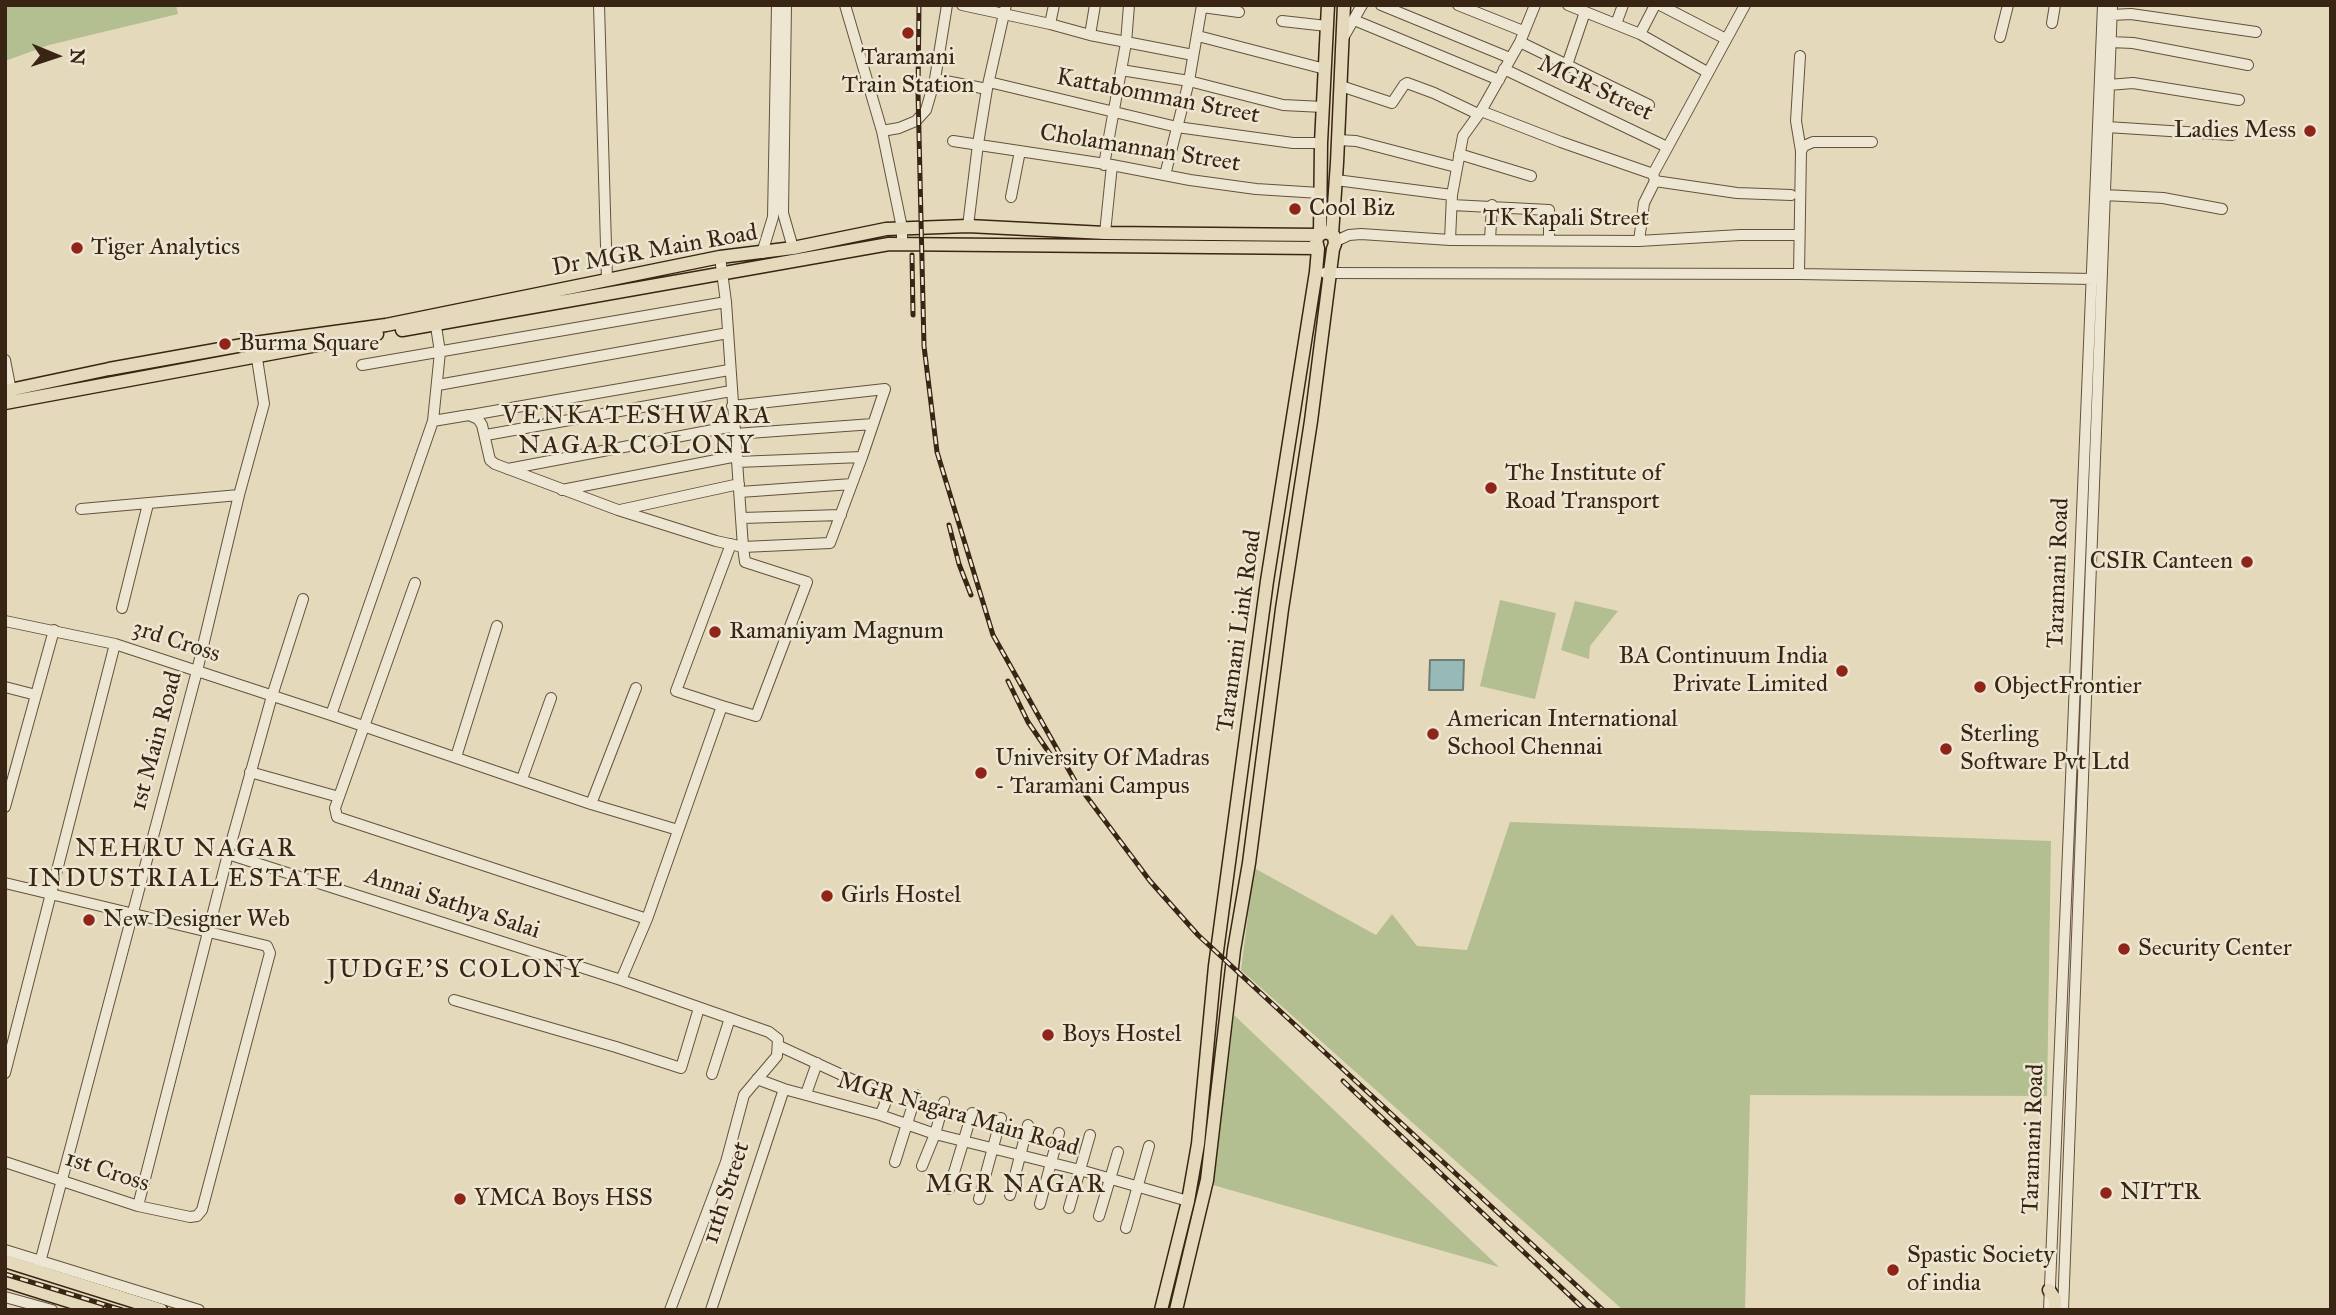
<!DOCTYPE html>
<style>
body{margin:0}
#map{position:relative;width:2336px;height:1315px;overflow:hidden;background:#e4d9ba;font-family:"IM FELL Great Primer",serif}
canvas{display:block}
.frame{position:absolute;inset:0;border:7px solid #392513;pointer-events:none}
.north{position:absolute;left:21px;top:21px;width:70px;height:70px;-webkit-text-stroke:5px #ede6d2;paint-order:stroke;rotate:92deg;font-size:19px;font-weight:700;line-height:28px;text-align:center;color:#392513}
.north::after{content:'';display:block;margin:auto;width:24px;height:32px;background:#392513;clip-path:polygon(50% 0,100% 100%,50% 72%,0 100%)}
</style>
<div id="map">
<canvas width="2336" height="1315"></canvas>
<div class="frame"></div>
<div class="north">N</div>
</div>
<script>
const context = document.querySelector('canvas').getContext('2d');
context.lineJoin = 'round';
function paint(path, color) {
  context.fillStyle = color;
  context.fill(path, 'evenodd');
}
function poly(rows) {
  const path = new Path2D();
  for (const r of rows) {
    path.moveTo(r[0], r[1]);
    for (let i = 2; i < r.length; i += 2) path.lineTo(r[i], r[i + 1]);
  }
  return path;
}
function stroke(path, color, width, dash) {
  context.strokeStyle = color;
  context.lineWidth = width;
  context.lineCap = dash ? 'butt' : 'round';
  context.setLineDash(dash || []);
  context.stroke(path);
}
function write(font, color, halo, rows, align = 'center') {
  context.font = font + ' "IM FELL Great Primer",serif';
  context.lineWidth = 5;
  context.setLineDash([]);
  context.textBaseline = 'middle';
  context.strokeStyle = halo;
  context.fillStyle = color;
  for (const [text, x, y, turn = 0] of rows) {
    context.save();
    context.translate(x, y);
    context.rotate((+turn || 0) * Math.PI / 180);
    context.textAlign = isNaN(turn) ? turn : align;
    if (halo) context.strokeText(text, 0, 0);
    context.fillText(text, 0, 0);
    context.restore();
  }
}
paint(poly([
 [5,5,176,5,178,14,49,45,5,61],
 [1500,600,1556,613,1535,699,1480,686],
 [1575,601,1618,611,1590,646,1589,659,1561,650],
 [1510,822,2051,841,2047,1096,1750,1095,1745,1310,1623,1310,1241,970,1254,868,1376,935,1392,914,1417,946,1467,950],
 [1234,1015,1499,1267,1213,1185]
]), '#b3bf90');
const water = poly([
 [1430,660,1464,660,1463,690,1429,690,1430,660]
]);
paint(water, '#97b9b8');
stroke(water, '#717e76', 2);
const minor = poly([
 [599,5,607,280],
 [786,5,783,213,793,248],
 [845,5,882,131,902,228,902,244],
 [962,5,1050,24,1090,35,1193,55],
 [1381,5,1510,58],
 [1458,5,1523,31],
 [1568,5,1640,34,1707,72],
 [1660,5,1726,39],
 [1202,7,1239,12],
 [2112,15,2131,14,2256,32],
 [1354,20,1499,80],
 [1282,21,1327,26],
 [2052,23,2055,5],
 [1050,24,1054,5],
 [1616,24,1623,5],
 [1640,34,1655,5],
 [1090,35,1095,5],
 [1198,36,1325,69],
 [2000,37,2008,5],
 [1343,38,1362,5],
 [1520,42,1649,105],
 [2110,42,2133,43,2248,65],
 [1800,56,1796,121,1801,151],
 [1567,65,1585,12],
 [1504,69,1667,147],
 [1121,70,1189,81,1283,105,1323,107],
 [935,79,987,89],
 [989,82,1177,127,1293,143,1321,143],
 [2108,85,2133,83,2239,100],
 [1341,86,1392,103,1404,85,1407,83,1434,93,1478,114],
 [1481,111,1561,142,1653,174],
 [2107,127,2232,135],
 [882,131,899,128,916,121,926,110,935,79,947,5],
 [1338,140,1356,141,1456,167],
 [953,141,1112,165,1190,180,1256,189,1320,193],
 [1459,154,1531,176],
 [1104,165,1126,43,1129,5],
 [1165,175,1189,81,1202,5],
 [1336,180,1452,195],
 [1655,181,1737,193,1791,195],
 [2104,195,2163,198,2222,209],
 [1011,197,1020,151],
 [1452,205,1549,210,1549,240],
 [968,226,978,144,987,89,1006,5],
 [1105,233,1112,165],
 [1450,240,1452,195,1463,136,1481,111,1520,42,1535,5],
 [1490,240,1492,205],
 [1336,241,1349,235,1361,234,1450,240,1639,241,1740,235,1799,235],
 [1639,241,1644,203,1655,181,1653,174,1745,5],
 [762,253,773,217,777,5],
 [1325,273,1799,274,2094,279],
 [1799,274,1801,151,1804,146,1813,142,1872,142],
 [5,360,11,391],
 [362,365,726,302],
 [438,385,728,333],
 [471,415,729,370],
 [433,421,469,415,478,419,482,425,490,460,495,464,618,510,716,541,743,547,726,302,720,257],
 [735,434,873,424],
 [486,435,731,391],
 [737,462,862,457],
 [508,469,734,426],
 [562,490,737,456],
 [740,492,852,484],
 [81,509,239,495],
 [620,510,739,484],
 [742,518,841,515],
 [415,583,335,808,337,817,647,919],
 [122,608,148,504],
 [5,621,115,644,331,715,591,804,678,830],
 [5,687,36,695],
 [722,706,676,691,731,544],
 [331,715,433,421,440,352,435,320],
 [456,757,497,626],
 [250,772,339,797],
 [522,779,551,698],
 [591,804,636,688],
 [5,807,54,630],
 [228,854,621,980,769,1032,778,1039,777,1056,744,1095,726,1162,670,1310],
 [5,883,267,946,270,953,202,1210,197,1216,190,1217,138,1206,5,1162],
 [621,980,647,919,722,706,756,716,807,582,745,562,743,547,830,543,862,457,885,389,732,406],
 [454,1000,616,1047,681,1068,699,1008],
 [779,1046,879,1092,884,1097,885,1104,880,1115],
 [5,1073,115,644],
 [712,1074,730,1018],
 [757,1079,784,1089,880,1115,935,1134,1080,1170,1188,1201],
 [806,1094,817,1063],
 [895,1162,916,1095],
 [922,1166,935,1134,944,1102],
 [949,1189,972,1113],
 [1010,1195,1028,1125],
 [979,1199,1001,1118],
 [1040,1204,1059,1133],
 [138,1206,228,854,272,696,303,599],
 [1069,1208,1090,1135],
 [1099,1216,1118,1152],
 [1126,1228,1149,1146],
 [5,1250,199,1310],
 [38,1270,197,671,239,495,264,404,256,352],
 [5,1297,52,1310],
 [711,1310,784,1089],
 [2049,1310,2103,5],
 [2063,1310,2112,5]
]);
const major = poly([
 [1320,234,1321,143,1328,5],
 [1332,234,1337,163,1344,5],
 [402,330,889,244,1318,248],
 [5,391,109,369,254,343,386,325,720,257,793,248,886,229,968,226,1105,233,1318,235],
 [5,403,377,334],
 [5,1261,161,1310],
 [5,1281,97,1310],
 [2049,1290,2055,1299,2055,1310],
 [1161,1310,1188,1201,1198,1144,1215,966,1267,581,1316,272,1318,249,1316,240,1320,234,1327,232,1334,236,1335,244,1333,249,1311,421,1282,609,1249,863,1234,950,1207,1180,1176,1310]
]);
stroke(minor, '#64523d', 12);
stroke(major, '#392513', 15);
stroke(minor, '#ede6d2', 10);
stroke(major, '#e4d9ba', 12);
const rail = poly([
 [919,5,918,92,924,346,937,452,993,635,1075,781,1150,881,1198,935,1603,1310],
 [912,255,913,315],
 [949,525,959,564,971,595],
 [1008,681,1028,722,1050,754],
 [1343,1081,1585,1310],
 [5,1274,122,1310]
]);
stroke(rail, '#392513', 5);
stroke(rail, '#ede6d2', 2.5, [8]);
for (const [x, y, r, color] of [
 [908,33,7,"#8f2418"],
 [2310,131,7,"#8f2418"],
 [1295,209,7,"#8f2418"],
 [77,248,7,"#8f2418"],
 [225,344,7,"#8f2418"],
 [1491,488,7,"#8f2418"],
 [2247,562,7,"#8f2418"],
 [715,632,7,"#8f2418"],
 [1842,671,7,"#8f2418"],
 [1980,687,7,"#8f2418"],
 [1433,734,7,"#8f2418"],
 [1946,749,7,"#8f2418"],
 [981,773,7,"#8f2418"],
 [827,896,7,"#8f2418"],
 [89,920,7,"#8f2418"],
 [2124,949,7,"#8f2418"],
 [1048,1035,7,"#8f2418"],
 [2106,1193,7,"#8f2418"],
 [460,1199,7,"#8f2418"],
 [1893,1270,7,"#8f2418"]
]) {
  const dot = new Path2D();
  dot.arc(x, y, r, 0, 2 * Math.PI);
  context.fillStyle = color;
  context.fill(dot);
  stroke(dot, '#ede6d2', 2.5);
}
write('24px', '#392513', '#ede6d2', [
 ["Taramani",908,58,"center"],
 ["Train Station",908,86,"center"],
 ["Ladies Mess",2296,131,"right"],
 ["Cool Biz",1309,209],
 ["Tiger Analytics",91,248],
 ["Burma Square",239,344],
 ["The Institute of",1505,474],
 ["Road Transport",1505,502],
 ["CSIR Canteen",2233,562,"right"],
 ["Ramaniyam Magnum",729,632],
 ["BA Continuum India",1828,657,"right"],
 ["Private Limited",1828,685,"right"],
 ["ObjectFrontier",1994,687],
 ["American International",1447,720],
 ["School Chennai",1447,748],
 ["Sterling",1960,735],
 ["Software Pvt Ltd",1960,763],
 ["University Of Madras",995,759],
 ["- Taramani Campus",995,787],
 ["Girls Hostel",841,896],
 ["New Designer Web",103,920],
 ["Security Center",2138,949],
 ["Boys Hostel",1062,1035],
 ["NITTR",2120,1193],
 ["YMCA Boys HSS",474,1199],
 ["Spastic Society",1907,1256],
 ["of india",1907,1284]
], 'left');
write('24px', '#392513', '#ede6d2', [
 ["MGR Street",1595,89,25],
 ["Kattabomman Street",1158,97,11],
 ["Cholamannan Street",1140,149,9],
 ["TK Kapali Street",1566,219],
 ["Dr MGR Main Road",655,251,-10],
 ["Taramani Road",2059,573,-88],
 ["Taramani Link Road",1240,631,-82],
 ["3rd Cross",176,642,18],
 ["1st Main Road",157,741,-75],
 ["Annai Sathya Salai",452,904,18],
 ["MGR Nagara Main Road",958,1115,16],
 ["Taramani Road",2034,1139,-88],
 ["1st Cross",107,1172,18],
 ["11th Street",727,1193,-72]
]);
context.letterSpacing = '2px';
write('26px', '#392513', '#ede6d2', [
 ["VENKATESHWARA",637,417],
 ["NAGAR COLONY",637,447],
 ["NEHRU NAGAR",186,850],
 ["INDUSTRIAL ESTATE",186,880],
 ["JUDGE'S COLONY",456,971],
 ["MGR NAGAR",1016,1186]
]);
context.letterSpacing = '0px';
</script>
